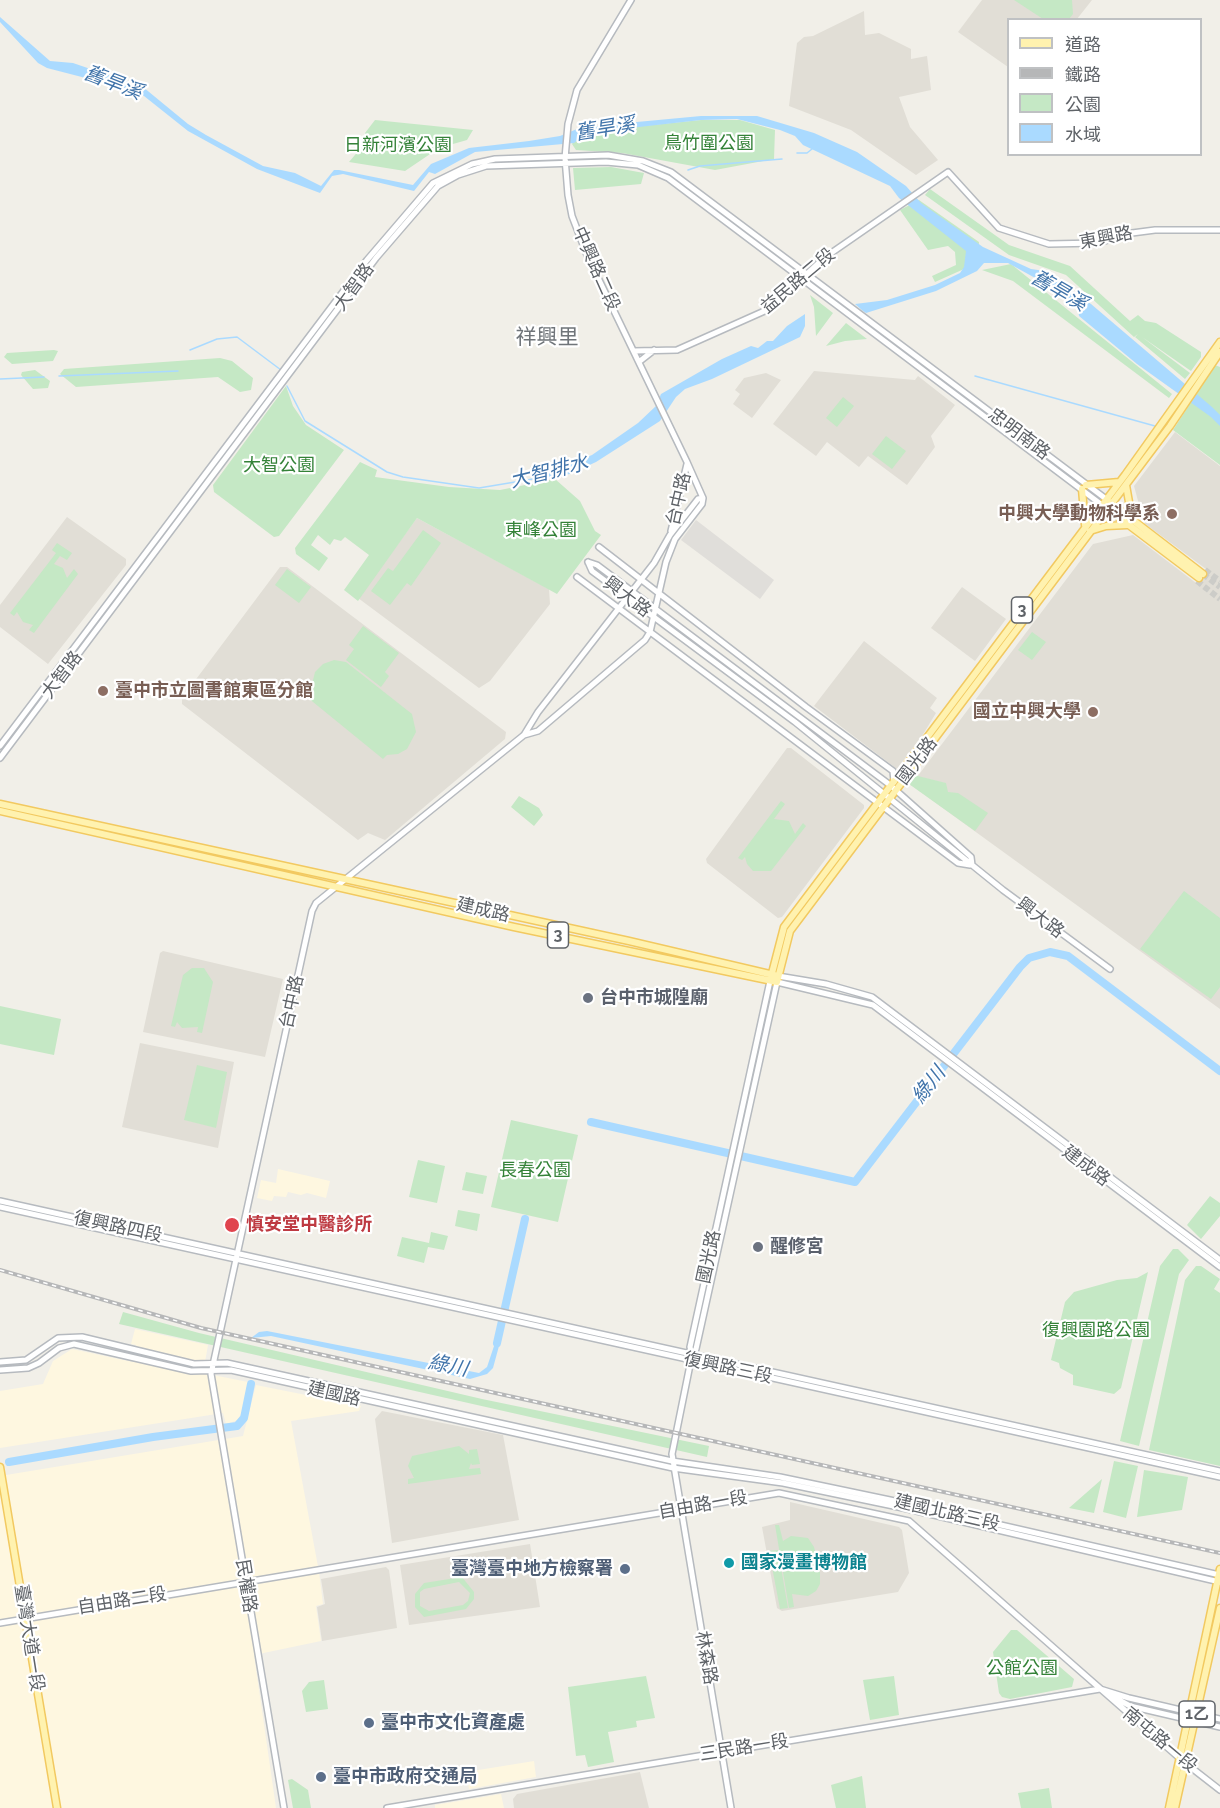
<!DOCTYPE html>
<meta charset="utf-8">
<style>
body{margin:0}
#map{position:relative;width:1220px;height:1808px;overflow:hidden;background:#f1efe8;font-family:Raleway,"Noto Sans TC",sans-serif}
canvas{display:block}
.legend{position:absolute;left:1007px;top:18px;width:195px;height:138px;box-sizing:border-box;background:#fff;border:2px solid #bfc1c3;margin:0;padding:8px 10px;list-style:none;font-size:18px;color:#5f6368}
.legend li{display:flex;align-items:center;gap:12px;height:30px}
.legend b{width:30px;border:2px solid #bfc1c3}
</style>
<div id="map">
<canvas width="1220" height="1808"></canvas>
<ul class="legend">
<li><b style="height:8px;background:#fff2af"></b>道路</li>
<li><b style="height:8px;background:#b6b7b8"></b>鐵路</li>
<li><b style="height:16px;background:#c5e8c5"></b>公園</li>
<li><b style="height:16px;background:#aadaff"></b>水域</li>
</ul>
</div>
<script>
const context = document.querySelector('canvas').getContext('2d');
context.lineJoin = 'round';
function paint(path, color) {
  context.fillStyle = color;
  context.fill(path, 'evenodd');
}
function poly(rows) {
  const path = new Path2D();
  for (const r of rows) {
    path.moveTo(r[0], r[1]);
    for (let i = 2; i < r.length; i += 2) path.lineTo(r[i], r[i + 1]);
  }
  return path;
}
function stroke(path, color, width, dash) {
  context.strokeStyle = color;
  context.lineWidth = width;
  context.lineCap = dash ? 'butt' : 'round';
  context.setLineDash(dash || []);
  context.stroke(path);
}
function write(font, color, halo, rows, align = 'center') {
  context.font = font + ' Raleway,"Noto Sans TC",sans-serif';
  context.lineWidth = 4.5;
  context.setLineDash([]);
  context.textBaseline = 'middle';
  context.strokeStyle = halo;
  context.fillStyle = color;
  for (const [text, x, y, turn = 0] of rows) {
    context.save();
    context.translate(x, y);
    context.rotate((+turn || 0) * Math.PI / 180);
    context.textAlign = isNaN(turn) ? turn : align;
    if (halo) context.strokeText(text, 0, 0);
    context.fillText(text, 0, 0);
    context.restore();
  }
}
paint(poly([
 [278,1169,330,1181,326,1198,307,1193,301,1195,288,1192,286,1197,274,1196,272,1201,257,1198,261,1180,276,1183],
 [135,1329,208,1345,203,1373,248,1382,242,1412,238,1420,226,1424,223,1413,0,1448,0,1391,43,1384,53,1361,72,1349,133,1362,136,1345,131,1344],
 [256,1385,361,1406,359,1411,291,1421,319,1572,323,1604,316,1606,321,1641,254,1655,276,1808,0,1808,0,1476,243,1436],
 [534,1761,536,1777,469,1789,466,1772],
 [501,1794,504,1808,435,1808,435,1805]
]), '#fef7e0');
paint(poly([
 [696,520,774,580,760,599,681,540]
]), '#e0deda');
paint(poly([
 [982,0,1092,0,1077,19,1008,20,1008,67,958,32],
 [864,11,865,35,879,33,911,49,911,59,927,56,931,90,899,97,910,127,938,160,916,175,851,130,789,106,797,43,804,37,813,36],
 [814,371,915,380,918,376,955,405,931,436,935,447,907,485,868,456,859,467,827,442,816,456,773,424],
 [766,373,781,380,752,418,733,404,740,394,735,390,744,378],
 [1175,432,1220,466,1220,1009,911,785,1093,544,1133,535,1196,583,1206,569,1144,523,1134,486],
 [67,517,126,559,126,565,48,664,0,627,0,605],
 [417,518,549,589,550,604,490,681,479,688,358,598],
 [280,567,287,567,506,732,505,739,385,840,368,833,358,840,182,704,182,698],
 [962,587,1006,619,975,661,931,628],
 [864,641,937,698,930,708,936,713,922,736,897,769,814,706],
 [787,748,791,748,864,805,864,808,782,917,778,918,707,863,706,859],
 [163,951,283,979,265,1057,143,1032,160,953],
 [140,1043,234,1062,218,1148,122,1127],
 [382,1411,503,1435,519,1520,392,1543,375,1419],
 [790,1502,899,1527,902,1530,909,1573,898,1592,782,1611,777,1608,762,1527,790,1520],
 [530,1544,540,1607,409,1625,400,1565],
 [386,1567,389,1570,397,1628,322,1641,317,1607,325,1604,321,1579],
 [640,1772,649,1808,514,1808,513,1799,517,1794]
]), '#e1ded6');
paint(poly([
 [1014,0,1072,0,1073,14,1069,19,1043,19],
 [375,120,473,130,467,140,439,148,405,171,349,162,360,149,365,141,365,133],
 [701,120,740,120,775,130,774,159,715,170,622,153,576,150,572,144,578,135,593,131],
 [611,167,644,173,641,184,575,190,573,168],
 [930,189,1009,245,1070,266,1130,321,1138,315,1145,321,1156,323,1201,352,1201,357,1191,371,1142,337,1190,373,1185,379,1135,337,1138,334,1134,337,1066,275,1009,255,925,195],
 [919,200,979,242,978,259,964,269,935,282,932,276,956,265,955,252,948,246,928,250,900,210],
 [1011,264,1172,394,1169,398,1013,281,982,270],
 [810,295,833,313,816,336,814,307],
 [846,323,867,339,845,341,826,346],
 [54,350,58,351,53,361,12,364,4,357,7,353],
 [220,358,232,361,253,378,251,390,240,392,218,377,76,387,60,374,64,369],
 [1215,365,1220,367,1220,465,1173,430],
 [35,370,50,381,48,388,33,389,21,375,22,372],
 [286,386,293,406,306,425,344,450,279,536,274,537,214,492,213,485],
 [843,397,854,406,837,427,826,418],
 [886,436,906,451,892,469,872,454],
 [360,462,377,470,375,477,449,487,500,490,555,479,580,501,595,531,601,535,557,594,417,518,358,601,344,590,369,555,345,537,341,541,334,539,330,545,318,535,311,545,328,558,319,571,296,554,295,548],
 [423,530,441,543,411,586,407,583,390,605,371,591,388,568,393,571],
 [57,543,72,553,67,560,60,556,54,564,63,568,67,578,74,569,78,574,34,633,29,630,33,625,23,622,17,612,14,616,10,613,56,553,52,550],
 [287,569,311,587,299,603,275,585],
 [363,626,399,653,385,672,389,676,381,687,346,660,354,649,349,645],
 [1032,632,1046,642,1032,660,1018,650],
 [334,660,346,662,412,714,416,732,407,749,398,754,387,755,383,759,302,693,306,689,313,695,312,684,315,672,323,664],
 [914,775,946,783,948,792,958,793,988,813,975,831,909,784],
 [519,796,539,808,543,815,534,826,511,807],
 [781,801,785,804,774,819,789,821,795,834,803,823,806,826,771,871,753,871,747,864,745,857,742,860,738,858],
 [1184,891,1220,918,1220,987,1211,999,1140,949],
 [192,968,204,968,213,982,202,1033,197,1032,198,1027,182,1028,177,1022,175,1027,171,1026,183,975],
 [0,1006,61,1019,54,1055,0,1044],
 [197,1065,227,1072,216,1128,184,1120],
 [511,1120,578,1135,558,1222,491,1207],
 [418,1160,445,1166,437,1203,409,1197],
 [466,1172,487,1176,483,1194,462,1190],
 [1210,1196,1220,1203,1220,1216,1201,1239,1187,1225],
 [458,1210,480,1214,477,1231,455,1226],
 [431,1232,448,1236,444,1250,428,1247,424,1263,397,1256,402,1237,429,1243],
 [1173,1249,1178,1249,1189,1260,1179,1274,1139,1446,1120,1441,1160,1266],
 [1196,1266,1201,1266,1220,1279,1214,1289,1220,1293,1220,1466,1149,1450,1185,1280],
 [1148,1272,1121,1388,1114,1394,1073,1385,1073,1375,1060,1368,1059,1363,1051,1360,1065,1302,1074,1292,1117,1280,1137,1278],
 [123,1312,199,1333,482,1399,709,1446,707,1457,119,1324],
 [459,1446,469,1454,469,1450,477,1449,480,1464,472,1465,471,1463,469,1469,480,1468,481,1474,408,1484,408,1479,414,1478,408,1466,412,1456],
 [1114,1461,1138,1466,1126,1518,1103,1512],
 [1144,1470,1188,1477,1182,1510,1137,1517],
 [1102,1479,1094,1513,1069,1508],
 [775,1525,779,1525,783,1541,791,1536,808,1538,814,1547,820,1570,820,1584,816,1591,808,1596,792,1594,794,1607,789,1608],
 [778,1550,788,1608,780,1609,769,1551],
 [462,1577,474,1592,474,1599,466,1609,424,1617,415,1607,415,1594,424,1583],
 [459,1582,470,1593,468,1601,463,1605,429,1611,420,1606,420,1592,424,1589],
 [1011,1630,1017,1630,1074,1679,1072,1687,1010,1699,1002,1697,999,1693,993,1652],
 [646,1676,655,1718,636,1721,637,1727,608,1732,614,1762,588,1767,585,1755,576,1756,568,1687],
 [894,1676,899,1715,870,1720,863,1680],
 [324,1680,328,1709,306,1712,302,1691,309,1682],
 [862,1776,866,1808,836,1808,831,1785],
 [292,1779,308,1790,311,1808,293,1808,288,1780],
 [1049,1788,1052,1808,1021,1808,1018,1793]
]), '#c5e8c5');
paint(poly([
 [0,17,50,61,73,63,143,87,188,124,206,135,263,166,295,173,321,186,334,170,339,170,413,185,431,164,469,148,529,141,560,136,577,129,626,123,701,116,757,116,814,133,857,152,906,186,921,203,983,247,1031,269,1045,271,1066,284,1070,290,1091,304,1212,407,1220,415,1220,426,1211,417,1137,364,1079,316,1078,308,1037,279,1008,263,984,263,977,271,936,291,866,313,863,311,855,304,887,300,935,285,960,273,964,267,966,251,899,198,890,186,803,145,795,136,780,130,737,119,701,120,586,133,574,143,475,152,435,174,429,172,414,191,343,174,332,176,320,193,257,169,188,131,144,96,132,90,47,68,38,63,0,22],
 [805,314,805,326,800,337,712,379,685,389,676,397,660,421,596,462,570,474,533,479,592,455,638,423,656,406,661,394,722,359,751,346,758,348,767,341,773,341,787,326],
 [267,1331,479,1373,487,1367,498,1334,502,1335,493,1368,487,1374,470,1379,271,1336,251,1338,259,1332]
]), '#aadaff');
stroke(poly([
 [797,153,807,153,812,149],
 [688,170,700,166,782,159],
 [190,350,217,339,237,337,281,370],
 [59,376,178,371],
 [975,376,1155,426],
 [0,379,44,377],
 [287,386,305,421,387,472,403,477,479,488,533,479]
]), '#aadaff', 1.5);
stroke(poly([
 [591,1122,855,1182,1020,967,1029,958,1050,952,1068,956,1220,1071],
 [497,1343,525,1219],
 [9,1462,153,1437,237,1426,244,1418,251,1384]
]), '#aadaff', 8);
stroke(poly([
 [1205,570,1220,581],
 [1203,574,1220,587],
 [1197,581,1220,599]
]), '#ccccc8', 6, [6, 3]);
const secondary = poly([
 [634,351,677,350,769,309,824,258,948,172,999,228,1049,244,1098,243,1132,233,1155,230,1220,230],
 [640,361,654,350],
 [671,531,687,464],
 [599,547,806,707,893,771,894,782],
 [588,562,592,571,795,722,1003,890,1110,969],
 [588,562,597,565,890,785,971,857,972,865],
 [577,577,958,863,970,865],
 [524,735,538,731,645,640,650,632,666,562,675,539,702,504,703,498,687,462,587,255,572,216,568,195,565,158,568,124,577,90,631,0],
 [0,746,367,260,433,183,472,164,495,159,608,155,643,161,671,172,1106,499],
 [0,758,376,258,438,186,458,175,486,166,606,162,638,165,668,178,1102,505],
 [778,976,826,984,872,997,1220,1260],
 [0,1201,1220,1471],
 [0,1207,1220,1477],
 [692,1355,696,1349,777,982,873,1005,1220,1267],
 [0,1362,26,1360,58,1338,82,1337,194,1364,227,1363,672,1461,780,1477,909,1504,1220,1575],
 [0,1370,28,1368,39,1363,59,1348,74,1344,191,1371,231,1370,673,1468,783,1483,908,1509,1220,1582],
 [0,1623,779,1493,909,1521,1184,1762,1220,1790],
 [1112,1696,1130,1706,1220,1727],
 [284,1808,211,1374,312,911,316,903,524,735,538,712,654,563,670,535,698,499,703,498],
 [387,1808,1100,1689,1129,1698,1220,1719],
 [731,1808,672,1454,692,1355,690,1347,770,981]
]);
const primary = poly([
 [1086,485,1119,482],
 [1126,485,1132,519],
 [1082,489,1085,525],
 [1108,501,1203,574],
 [1105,507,1199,578],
 [1090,531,1106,526,1127,525],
 [0,804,629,941,778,976],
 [0,811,514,927,777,982,790,931,1170,426,1220,352],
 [771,977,784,927,1125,475,1220,342],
 [0,1467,57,1808],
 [1169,1808,1220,1569],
 [1175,1808,1220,1608]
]);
stroke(secondary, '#b6babf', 8);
stroke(primary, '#f2c960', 9);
stroke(secondary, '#fff', 5);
stroke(primary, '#fff2af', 6);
const rail = poly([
 [0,1270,201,1328,1220,1553]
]);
stroke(rail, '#b6b7b8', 4);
stroke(rail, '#fff', 1.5, [4.5]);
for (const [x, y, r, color] of [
 [1172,514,6,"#8d6e63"],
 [103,691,6,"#8d6e63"],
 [1093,712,6,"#8d6e63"],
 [588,998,6,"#6b7280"],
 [232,1225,8,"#e0444e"],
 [758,1247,6,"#6b7280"],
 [729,1563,6,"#0f9aa8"],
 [625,1569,6,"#5c6f8a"],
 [369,1723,6,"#5c6f8a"],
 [321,1777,6,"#5c6f8a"]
]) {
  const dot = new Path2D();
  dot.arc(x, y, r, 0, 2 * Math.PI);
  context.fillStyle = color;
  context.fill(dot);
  stroke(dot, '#fff', 2);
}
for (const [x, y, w] of [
 [1022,610,21],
 [558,935,21],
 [1197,1714,36]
]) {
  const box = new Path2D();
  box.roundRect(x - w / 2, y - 13, w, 26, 4.5);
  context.fillStyle = '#fff';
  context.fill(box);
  stroke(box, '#5f6368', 1.5);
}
write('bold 16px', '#5f6368', null, [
 ["3",1022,610],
 ["3",558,935],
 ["1乙",1197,1714]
]);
write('18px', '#348238', '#fff', [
 ["鳥竹圍公園",709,144],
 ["日新河濱公園",398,146],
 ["大智公園",279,466],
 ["東峰公園",541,531],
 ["長春公園",535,1171],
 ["復興園路公園",1096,1331],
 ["公館公園",1022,1669]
]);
write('18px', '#5f6368', '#fff', [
 ["東興路",1106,238,-11],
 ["中興路二段",596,269,66],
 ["益民路二段",798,281,-40],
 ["大智路",354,287,-54],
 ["忠明南路",1019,434,37],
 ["台中路",679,499,-77],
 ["興大路",627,597,37],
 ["大智路",62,675,-53],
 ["國光路",917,761,-53],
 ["建成路",483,910,13],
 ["興大路",1040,918,37],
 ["台中路",292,1002,-78],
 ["建成路",1086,1166,37],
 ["復興路四段",118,1227,12],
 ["國光路",709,1257,-78],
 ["復興路三段",728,1368,12],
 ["建國路",334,1394,13],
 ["自由路一段",703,1505,-10],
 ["建國北路三段",947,1513,13],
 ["民權路",246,1586,81],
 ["自由路二段",122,1601,-9],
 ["臺灣大道一段",29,1638,81],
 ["林森路",706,1658,80],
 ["南屯路一段",1160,1740,40],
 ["三民路一段",744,1748,-9]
]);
write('bold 18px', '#785e54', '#fff', [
 ["中興大學動物科學系",1160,514],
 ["臺中市立圖書館東區分館",115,691,"left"],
 ["國立中興大學",1081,712]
], 'right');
write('bold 18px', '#5b616d', '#fff', [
 ["台中市城隍廟",600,998],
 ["醒修宮",770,1247]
], 'left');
write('bold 18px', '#be3a42', '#fff', [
 ["慎安堂中醫診所",246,1225]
], 'left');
write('bold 18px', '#0d838f', '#fff', [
 ["國家漫畫博物館",741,1563]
], 'left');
write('bold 18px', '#4e5e75', '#fff', [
 ["臺灣臺中地方檢察署",613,1569,"right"],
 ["臺中市文化資產處",381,1723],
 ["臺中市政府交通局",333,1777]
], 'left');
write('italic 20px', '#4174aa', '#fff', [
 ["舊旱溪",113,83,21],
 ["舊旱溪",605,129,-9],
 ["舊旱溪",1059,291,30],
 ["大智排水",549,472,-14],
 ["綠川",929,1085,-52],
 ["綠川",448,1366,11]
]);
write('21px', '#70757a', '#fff', [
 ["祥興里",547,338]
]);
</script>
